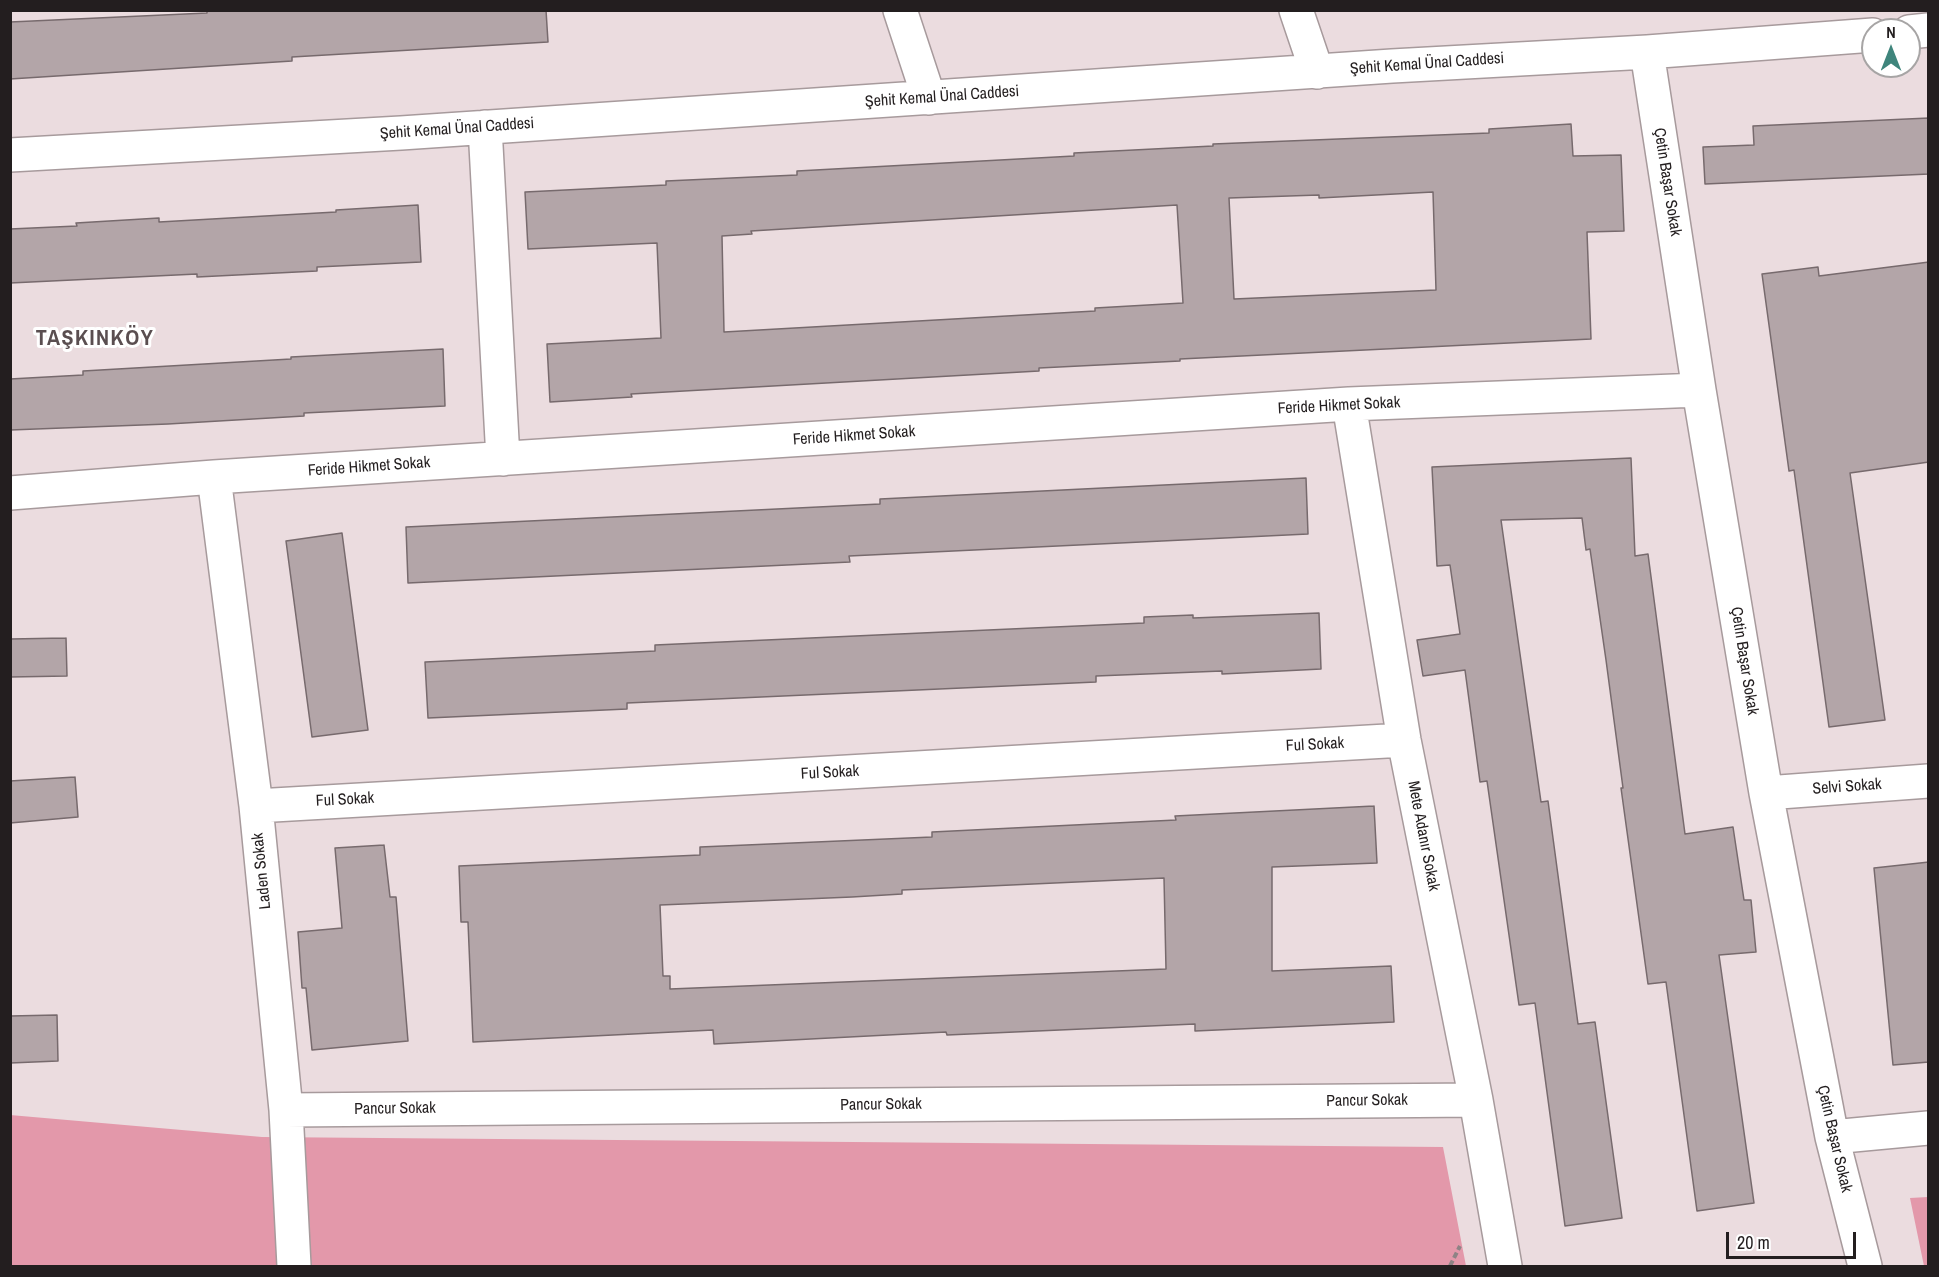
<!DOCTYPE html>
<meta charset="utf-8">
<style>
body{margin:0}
#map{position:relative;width:1939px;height:1277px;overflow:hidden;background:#ebdcdf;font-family:"Archivo Narrow",sans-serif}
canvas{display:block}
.frame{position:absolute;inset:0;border:12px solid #231e1f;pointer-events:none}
.north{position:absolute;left:1861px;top:18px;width:60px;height:60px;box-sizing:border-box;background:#fff;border:2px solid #a7a5a5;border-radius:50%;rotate:0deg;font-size:16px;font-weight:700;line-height:24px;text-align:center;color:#231e1f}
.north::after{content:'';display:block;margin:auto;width:21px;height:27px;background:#3f857c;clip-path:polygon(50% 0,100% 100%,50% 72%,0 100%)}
.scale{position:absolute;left:1726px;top:1232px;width:130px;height:27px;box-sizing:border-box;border:3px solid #231e1f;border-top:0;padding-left:8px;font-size:18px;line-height:21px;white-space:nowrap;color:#231e1f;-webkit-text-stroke:4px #fff;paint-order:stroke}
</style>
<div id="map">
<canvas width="1939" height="1277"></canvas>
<div class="frame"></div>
<div class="north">N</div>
<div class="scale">20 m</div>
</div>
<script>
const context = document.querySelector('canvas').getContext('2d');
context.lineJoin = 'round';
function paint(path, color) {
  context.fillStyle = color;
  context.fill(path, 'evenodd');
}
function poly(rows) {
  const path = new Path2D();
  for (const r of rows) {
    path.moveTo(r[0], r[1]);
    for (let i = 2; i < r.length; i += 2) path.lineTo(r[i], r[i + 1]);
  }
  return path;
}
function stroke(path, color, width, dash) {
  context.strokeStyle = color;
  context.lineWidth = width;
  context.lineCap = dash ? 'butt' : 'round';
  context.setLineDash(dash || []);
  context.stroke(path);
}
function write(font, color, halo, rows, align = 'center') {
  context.font = font + ' "Archivo Narrow",sans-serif';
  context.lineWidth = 6;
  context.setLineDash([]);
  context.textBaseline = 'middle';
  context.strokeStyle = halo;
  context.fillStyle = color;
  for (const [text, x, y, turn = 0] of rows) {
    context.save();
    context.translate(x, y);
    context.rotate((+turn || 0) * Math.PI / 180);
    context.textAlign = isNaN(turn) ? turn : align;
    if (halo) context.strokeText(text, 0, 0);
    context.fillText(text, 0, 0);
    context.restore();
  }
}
paint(poly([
 [10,1115,262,1137,1443,1147,1466,1266,11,1266],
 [1928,1197,1928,1266,1924,1266,1910,1198]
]), '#e398aa');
const building = poly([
 [207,10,546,10,548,42,292,57,292,61,10,79,10,22,207,13,207,10],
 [1929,118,1929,174,1705,184,1703,147,1754,145,1753,126,1929,118],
 [1571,124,1573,156,1621,155,1624,231,1587,232,1591,339,1180,359,1180,361,1039,368,1039,371,631,394,632,397,550,402,547,344,661,338,657,243,528,249,525,192,666,185,666,181,797,175,797,171,1074,156,1074,153,1213,146,1213,144,1489,133,1489,129,1571,124],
 [1433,192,1436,290,1234,299,1229,198,1319,195,1319,198,1433,192],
 [1177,205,1183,303,1095,308,1095,311,724,332,722,236,752,234,751,231,1177,205],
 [418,205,421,262,317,267,317,271,197,277,197,274,10,283,10,229,77,226,76,223,159,218,159,222,336,212,336,210,418,205],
 [1929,262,1929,462,1850,473,1885,720,1829,727,1794,470,1789,471,1762,274,1818,267,1819,276,1929,262],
 [443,349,445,406,304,413,304,416,168,424,10,430,10,379,83,375,83,371,291,359,291,357,443,349],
 [1631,458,1635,556,1648,554,1685,834,1733,827,1744,900,1751,900,1756,952,1719,955,1754,1203,1697,1211,1666,982,1648,984,1621,788,1623,788,1606,660,1590,549,1586,550,1582,518,1501,520,1541,802,1548,801,1578,1024,1595,1022,1622,1218,1565,1226,1535,1003,1519,1005,1487,781,1480,782,1465,670,1423,676,1417,640,1460,634,1450,565,1437,566,1432,467,1631,458],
 [1306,478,1308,534,849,556,850,562,408,583,406,527,880,504,880,499,1306,478],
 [342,533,368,730,312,737,286,541,342,533],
 [1319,613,1321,669,1222,674,1222,671,1096,676,1096,682,627,703,627,709,428,718,425,662,655,651,655,645,1144,623,1144,617,1193,615,1193,618,1319,613],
 [66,638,67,676,10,677,10,639,66,638],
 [75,777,78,817,10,823,10,781,75,777],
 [1374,806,1377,863,1272,867,1272,971,1391,966,1394,1022,1195,1031,1195,1024,947,1035,946,1032,714,1044,713,1030,473,1042,468,922,461,922,459,866,700,855,700,847,932,837,932,832,1176,820,1175,816,1374,806],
 [1164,878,1166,969,670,989,670,976,663,976,660,905,852,897,902,894,902,890,1164,878],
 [384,845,390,897,396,897,408,1041,312,1050,306,988,302,988,298,932,342,928,335,848,384,845],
 [1929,862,1929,1062,1893,1065,1874,868,1929,862],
 [57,1015,58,1061,10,1063,10,1016,57,1015]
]);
paint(building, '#b3a5a8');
stroke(building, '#776a6d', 1.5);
const minor = poly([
 [900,10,929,98],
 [1296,10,1317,72],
 [1909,32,1928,30],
 [1647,52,1699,390,1766,793,1832,1137,1865,1266],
 [485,127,503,459],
 [10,155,401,133,1392,66,1647,52,1873,35],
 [1349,404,1404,740,1476,1100,1505,1266],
 [214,477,256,806,286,1110,294,1266],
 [10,493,214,477,1349,404,1699,390],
 [1766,793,1928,781],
 [256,806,1404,740],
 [286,1110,1476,1100],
 [1832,1137,1928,1128]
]);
stroke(minor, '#a79a9c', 36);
stroke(poly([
 [1450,1266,1460,1246]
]), '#8e8385', 4, [6, 3]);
stroke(minor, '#fff', 33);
write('16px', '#231e1f', '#fff', [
 ["Şehit Kemal Ünal Caddesi",1427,64,-4],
 ["Şehit Kemal Ünal Caddesi",942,97,-4],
 ["Şehit Kemal Ünal Caddesi",457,129,-4],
 ["Çetin Başar Sokak",1667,182,81],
 ["Feride Hikmet Sokak",1339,406,-3],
 ["Feride Hikmet Sokak",854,436,-4],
 ["Feride Hikmet Sokak",369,467,-4],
 ["Çetin Başar Sokak",1744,661,81],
 ["Ful Sokak",1315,745,-3],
 ["Ful Sokak",830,773,-3],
 ["Selvi Sokak",1847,787,-4],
 ["Ful Sokak",345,800,-3],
 ["Mete Adanır Sokak",1423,836,79],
 ["Laden Sokak",262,871,-96],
 ["Pancur Sokak",1367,1101,-1],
 ["Pancur Sokak",881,1105,-1],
 ["Pancur Sokak",395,1109,-1],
 ["Çetin Başar Sokak",1834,1139,77]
]);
context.letterSpacing = '1.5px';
write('bold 22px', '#5a4e50', '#fff', [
 ["TAŞKINKÖY",95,339]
]);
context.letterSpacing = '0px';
</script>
